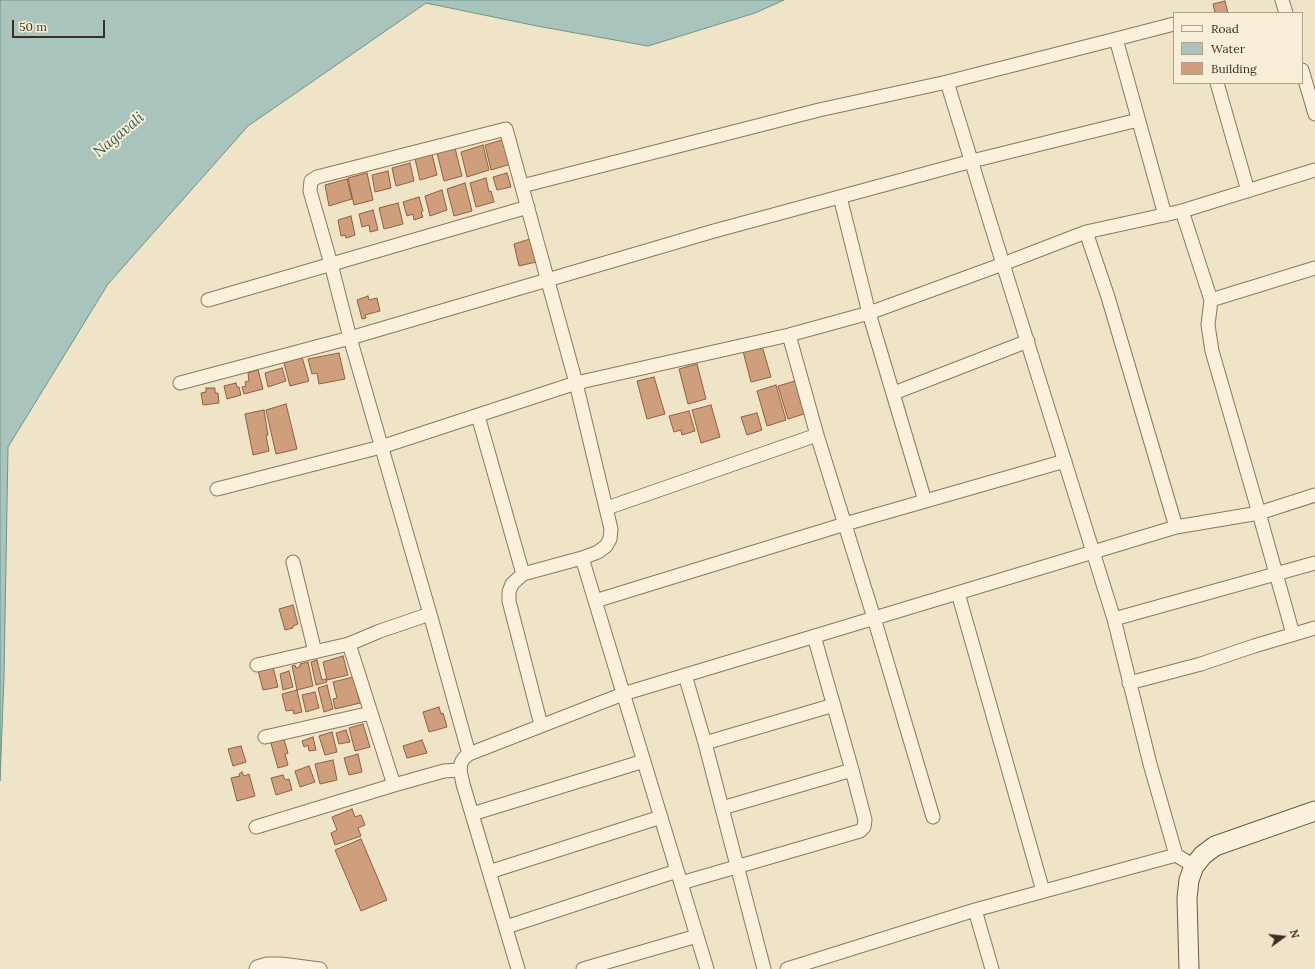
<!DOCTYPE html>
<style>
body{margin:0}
#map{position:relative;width:1315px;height:969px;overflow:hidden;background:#f0e4c8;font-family:Lora,serif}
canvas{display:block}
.legend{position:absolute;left:1173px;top:12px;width:130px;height:72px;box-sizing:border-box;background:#f7eed8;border:1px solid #ada18e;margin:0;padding:5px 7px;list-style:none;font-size:12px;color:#3d2e20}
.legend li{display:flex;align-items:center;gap:8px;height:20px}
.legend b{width:20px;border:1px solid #ada18e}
.north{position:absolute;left:1263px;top:917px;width:40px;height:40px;-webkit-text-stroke:3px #f7eed8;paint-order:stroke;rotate:75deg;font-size:11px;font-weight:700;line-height:16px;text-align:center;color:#3d2e20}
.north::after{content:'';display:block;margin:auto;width:14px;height:18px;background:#3d2e20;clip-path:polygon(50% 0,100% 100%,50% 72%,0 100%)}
.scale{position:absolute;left:12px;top:20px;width:93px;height:18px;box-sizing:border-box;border:2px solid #3d2e20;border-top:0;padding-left:5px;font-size:12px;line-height:14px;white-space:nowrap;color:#3d2e20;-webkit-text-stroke:3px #f7eed8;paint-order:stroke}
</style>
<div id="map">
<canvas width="1315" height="969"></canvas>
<ul class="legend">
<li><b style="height:5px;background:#faf1dc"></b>Road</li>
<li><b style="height:11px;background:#a9c4bc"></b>Water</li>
<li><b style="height:11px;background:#cf9f7d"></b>Building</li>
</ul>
<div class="north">N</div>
<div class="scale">50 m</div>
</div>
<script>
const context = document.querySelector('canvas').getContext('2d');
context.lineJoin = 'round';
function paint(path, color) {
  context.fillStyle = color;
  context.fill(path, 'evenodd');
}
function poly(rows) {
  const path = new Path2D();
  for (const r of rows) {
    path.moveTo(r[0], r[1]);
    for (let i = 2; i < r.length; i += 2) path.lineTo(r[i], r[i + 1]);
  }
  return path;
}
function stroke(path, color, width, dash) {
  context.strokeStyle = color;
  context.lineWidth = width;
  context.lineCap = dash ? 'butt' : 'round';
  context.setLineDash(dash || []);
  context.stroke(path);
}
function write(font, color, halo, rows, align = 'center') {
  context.font = font + ' Lora,serif';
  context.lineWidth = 4;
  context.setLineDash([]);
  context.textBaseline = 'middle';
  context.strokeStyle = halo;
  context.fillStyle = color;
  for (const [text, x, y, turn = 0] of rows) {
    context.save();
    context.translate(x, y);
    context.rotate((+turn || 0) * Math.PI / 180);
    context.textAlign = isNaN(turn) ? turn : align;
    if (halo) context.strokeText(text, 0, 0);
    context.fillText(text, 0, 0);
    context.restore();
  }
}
const water = poly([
 [1,0,784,0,755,13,648,46,537,26,426,3,248,126,108,284,8,447,4,676,0,781,0,3,1,0]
]);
paint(water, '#a9c4bc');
stroke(water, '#6f938a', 1);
const building = poly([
 [1225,1,1228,13,1215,13,1213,4,1225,1],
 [505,139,511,164,491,170,485,145,505,139],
 [483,145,489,170,467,177,461,152,483,145],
 [455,148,462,176,444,181,437,153,455,148],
 [432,154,437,175,420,180,415,159,432,154],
 [410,163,414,181,396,186,392,168,410,163],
 [388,171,391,188,375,192,372,175,388,171],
 [367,173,373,200,354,205,348,178,367,173],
 [507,173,511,187,497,190,493,177,507,173],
 [486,178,489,192,491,191,494,202,476,207,470,183,486,178],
 [347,179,352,199,329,206,325,185,347,179],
 [465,183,472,211,454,216,447,189,465,183],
 [442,190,447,210,430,216,425,196,442,190],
 [419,197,423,211,421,212,423,217,414,220,413,214,407,216,403,202,419,197],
 [398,203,403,224,384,229,379,208,398,203],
 [373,210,378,230,370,232,369,225,362,227,359,214,373,210],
 [351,216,355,235,346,238,345,235,341,236,338,220,351,216],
 [533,238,537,253,534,254,536,262,519,266,514,244,533,238],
 [368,296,369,300,377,298,380,311,365,315,366,318,362,319,357,300,368,296],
 [762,346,771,377,751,382,743,351,762,346],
 [339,353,345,379,319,384,317,373,312,374,308,359,339,353],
 [302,357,309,381,290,386,284,363,302,357],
 [697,364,706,399,688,404,679,369,697,364],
 [282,368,286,381,268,387,265,373,282,368],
 [258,370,263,389,244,394,242,387,246,386,245,382,249,381,248,373,258,370],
 [654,377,665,414,647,419,637,381,654,377],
 [795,381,804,414,788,419,778,386,795,381],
 [236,383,237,387,239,387,241,395,227,399,224,386,236,383],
 [776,385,786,420,767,426,757,391,776,385],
 [206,388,215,388,215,393,218,393,219,403,203,405,201,393,206,392,206,388],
 [286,404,297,449,276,454,266,410,286,404],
 [711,405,720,437,701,443,692,410,711,405],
 [264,410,268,435,266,435,269,451,253,455,245,414,264,410],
 [689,411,695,431,682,435,681,430,674,432,669,416,689,411],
 [757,413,762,430,747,435,741,417,757,413],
 [293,605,298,624,293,626,293,628,285,630,279,609,293,605],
 [343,656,348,675,327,680,323,662,343,656],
 [317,660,322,680,326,679,327,682,316,685,311,662,317,660],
 [308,662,313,686,297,690,292,666,295,665,296,668,300,667,300,664,308,662],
 [273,667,278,687,263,690,258,670,273,667],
 [289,671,293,687,283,690,280,674,289,671],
 [353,677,360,703,335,709,333,699,337,698,333,682,353,677],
 [327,685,333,709,324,712,318,688,327,685],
 [297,690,302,712,294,714,293,710,286,711,282,694,297,690],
 [315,692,319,708,306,712,302,695,315,692],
 [439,707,441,714,443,713,447,727,429,732,423,712,439,707],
 [363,724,370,747,355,751,349,728,363,724],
 [346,730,350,742,339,744,336,733,346,730],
 [332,732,337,752,325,755,319,736,332,732],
 [283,736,288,753,285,754,288,765,278,768,270,740,283,736],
 [313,737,316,750,309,751,308,745,304,747,302,741,313,737],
 [422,740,427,753,407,758,403,746,422,740],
 [241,746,246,762,233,766,228,749,241,746],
 [358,754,362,772,349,775,344,758,358,754],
 [333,760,337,780,320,784,315,764,333,760],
 [309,766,315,782,300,787,295,771,309,766],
 [242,772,244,776,249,774,255,796,237,801,231,778,240,776,239,774,242,772],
 [283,775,285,780,289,779,292,790,276,795,271,778,283,775],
 [352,809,355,817,361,815,365,825,358,828,361,836,335,845,331,833,337,830,332,817,352,809],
 [361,839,387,900,361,911,335,850,361,839]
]);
paint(building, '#cf9f7d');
stroke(building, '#8d5f41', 1);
const minor = poly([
 [1282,0,1286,13],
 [1116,39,1174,24],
 [1302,70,1315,114],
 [1217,83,1248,191],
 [522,186,819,110,947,82,1116,39,1165,215],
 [840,197,869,313,925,501],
 [1182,211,1211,300,1208,325,1212,351,1259,513,1293,634],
 [1086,232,1108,297,1176,527],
 [208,300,528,207],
 [1211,300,1315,268],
 [789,335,817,435,874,618,933,817],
 [180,383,350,338,714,231,972,161,1138,120],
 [894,393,1028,341],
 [478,416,523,574],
 [217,489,381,447,576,383,789,335,869,313,1003,264,947,82],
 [607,508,817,435],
 [582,558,707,969],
 [293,562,315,652],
 [958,593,1043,891],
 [595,601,845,524,1065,461],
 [1114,619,1315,563],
 [349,644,380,631,430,614],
 [257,665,349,644,394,785,444,771,460,770],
 [685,675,705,743,764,969],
 [1129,683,1201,664,1254,646,1315,628],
 [265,737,371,713],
 [705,743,834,705],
 [469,754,430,614,350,338,331,264,310,191,311,181,317,177,506,129,576,383,611,529,610,539,606,546,598,552,582,558,523,574,512,584,509,592,509,601,541,725],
 [722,808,852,770],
 [472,814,644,761],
 [256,827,394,785],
 [1176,855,1150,764,1114,619,1003,264,1086,232,1182,211,1315,170],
 [489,872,661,817],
 [681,883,860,831,864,827,865,820,852,770,814,636],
 [975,910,992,969],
 [506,927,677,871],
 [256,969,257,967,267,964,281,964,320,969],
 [518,969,463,784,460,770,461,763,464,758,469,754,623,694,1176,527,1259,513,1315,495],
 [583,969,697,936],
 [787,969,975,910,1176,855,1194,866]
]);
const secondary = poly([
 [1189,969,1187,898,1189,880,1194,866,1203,855,1215,846,1315,811]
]);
stroke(minor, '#8d765c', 15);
stroke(secondary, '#6f573f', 21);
stroke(minor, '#faf1dc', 13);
stroke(secondary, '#faf1dc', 19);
write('italic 15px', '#2f5d5a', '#f7eed8', [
 ["Nagavali",119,135,-40]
]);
</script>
